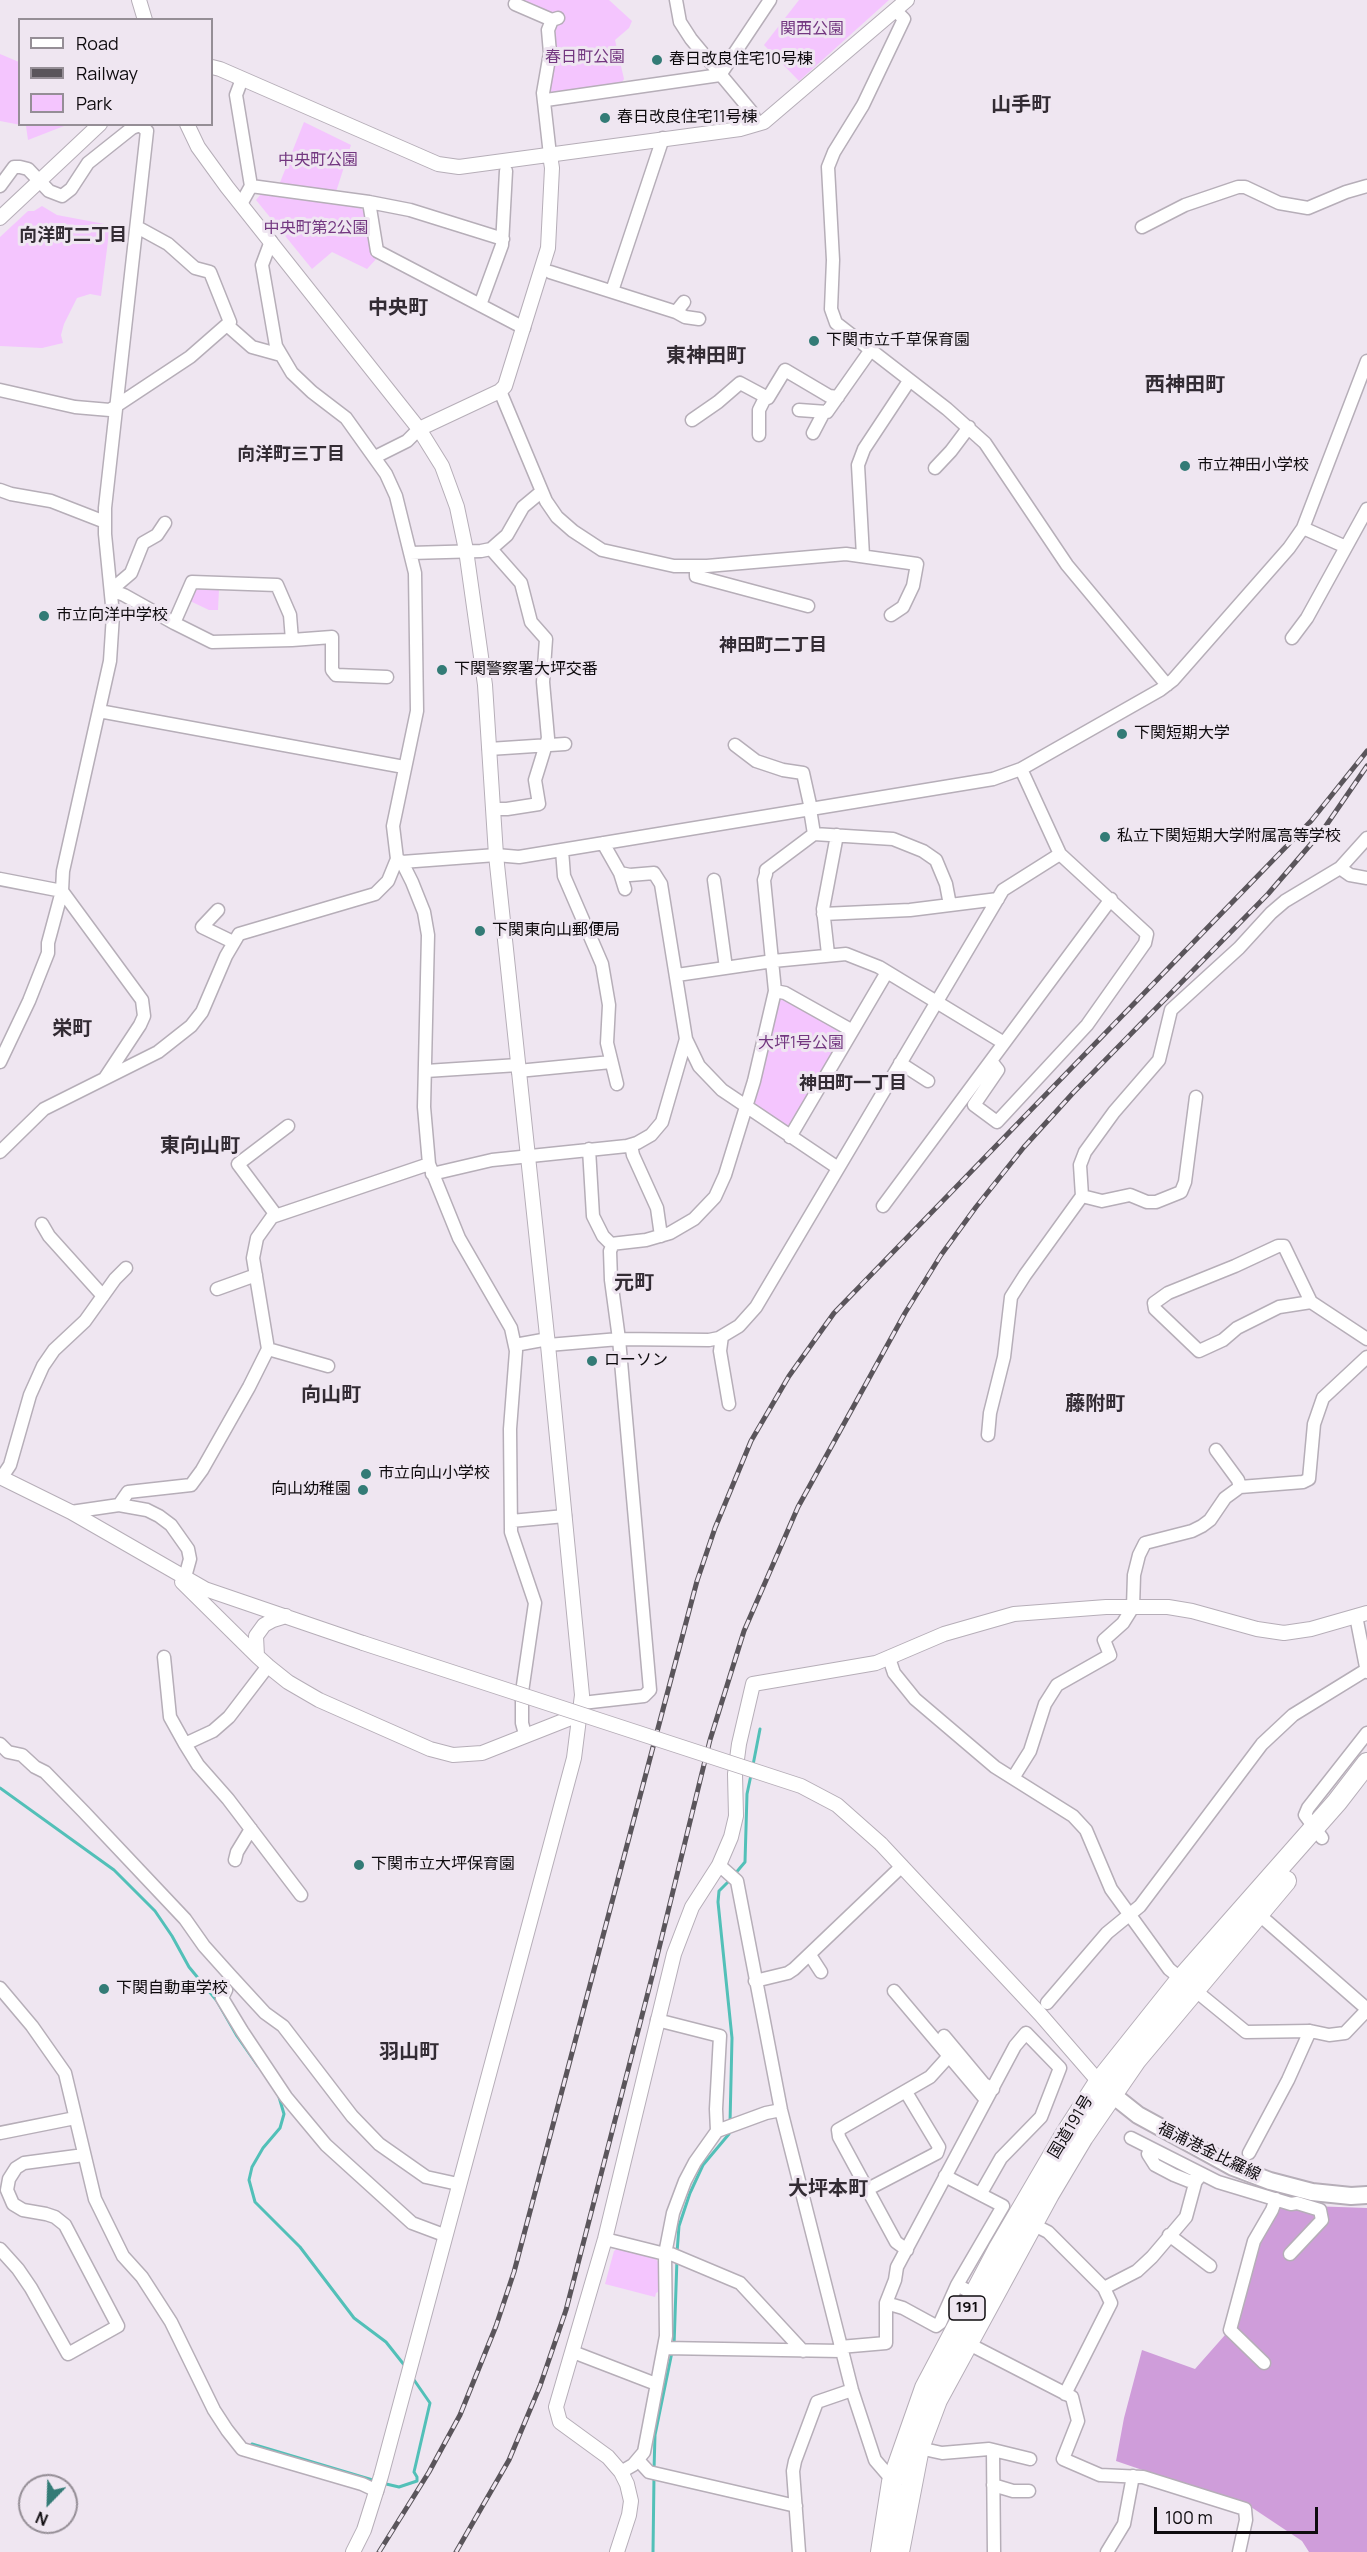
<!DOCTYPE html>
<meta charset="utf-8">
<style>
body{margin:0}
#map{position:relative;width:1367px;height:2552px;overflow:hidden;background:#efe6f1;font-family:Manrope,sans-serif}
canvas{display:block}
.legend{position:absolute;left:18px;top:18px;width:195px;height:108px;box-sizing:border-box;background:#efe6f1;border:2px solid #958e96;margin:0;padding:8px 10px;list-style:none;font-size:18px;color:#0e0b0e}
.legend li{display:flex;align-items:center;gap:12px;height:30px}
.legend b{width:30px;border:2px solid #958e96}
.north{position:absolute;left:18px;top:2474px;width:60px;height:60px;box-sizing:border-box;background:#efe6f1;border:2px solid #958e96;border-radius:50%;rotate:203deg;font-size:16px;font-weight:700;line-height:24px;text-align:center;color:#0e0b0e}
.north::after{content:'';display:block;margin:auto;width:21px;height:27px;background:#337b76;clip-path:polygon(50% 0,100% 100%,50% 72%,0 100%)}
.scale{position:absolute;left:1154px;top:2507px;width:164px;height:27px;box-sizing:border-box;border:3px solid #0e0b0e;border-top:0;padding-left:8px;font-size:18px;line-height:21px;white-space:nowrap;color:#0e0b0e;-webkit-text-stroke:4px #efe6f1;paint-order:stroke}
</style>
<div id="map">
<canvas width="1367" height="2552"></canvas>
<ul class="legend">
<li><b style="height:8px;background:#fff"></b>Road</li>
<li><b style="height:8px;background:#5a555b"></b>Railway</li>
<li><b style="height:16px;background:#f4c5fe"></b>Park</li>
</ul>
<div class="north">N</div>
<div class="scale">100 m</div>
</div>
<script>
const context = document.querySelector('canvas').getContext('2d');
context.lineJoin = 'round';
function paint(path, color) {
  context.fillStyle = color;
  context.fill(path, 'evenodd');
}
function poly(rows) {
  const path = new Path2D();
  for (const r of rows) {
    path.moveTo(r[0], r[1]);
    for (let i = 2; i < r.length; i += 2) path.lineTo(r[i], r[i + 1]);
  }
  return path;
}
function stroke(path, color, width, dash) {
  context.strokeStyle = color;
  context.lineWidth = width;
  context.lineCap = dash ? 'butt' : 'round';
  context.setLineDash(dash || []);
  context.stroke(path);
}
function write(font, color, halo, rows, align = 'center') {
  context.font = font + ' Manrope,"Noto Sans JP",sans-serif';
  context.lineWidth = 6;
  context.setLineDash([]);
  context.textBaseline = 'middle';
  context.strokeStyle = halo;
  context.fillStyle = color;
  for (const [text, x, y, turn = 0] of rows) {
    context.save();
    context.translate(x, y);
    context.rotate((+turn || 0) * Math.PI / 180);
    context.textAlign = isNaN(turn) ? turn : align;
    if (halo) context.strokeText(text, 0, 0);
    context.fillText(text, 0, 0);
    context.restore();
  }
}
paint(poly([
 [516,0,609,0,632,21,629,28,615,40,624,79,620,86,550,95,547,93,554,23],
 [799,0,889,0,799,81,764,45],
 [0,54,19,62,20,124,65,125,64,126,28,140,26,126,0,121],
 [304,122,351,145,336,192,279,185],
 [261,194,358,205,366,214,371,255,378,257,367,269,332,252,312,269,256,200],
 [42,206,57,215,110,225,101,296,90,294,77,298,64,324,61,335,63,343,42,348,0,346,0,237,28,211,34,211],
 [202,588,219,589,218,610,209,610,190,601,194,591],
 [783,996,843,1029,846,1035,791,1129,757,1109,752,1100,778,998],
 [618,2248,654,2257,659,2263,658,2292,656,2293,655,2297,605,2284,614,2251]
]), '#f4c5fe');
paint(poly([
 [1282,2205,1367,2208,1367,2552,1309,2552,1302,2541,1251,2507,1116,2461,1124,2418,1142,2350,1195,2369,1225,2335,1260,2240]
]), '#cf9dda');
stroke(poly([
 [753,1765,760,1729],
 [0,1788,114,1870,155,1911,172,1936,189,1967,217,2001,237,2036,258,2066],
 [734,1875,745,1862,747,1794,751,1775],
 [730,1880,719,1891,718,1902,732,2038,730,2123],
 [279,2097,284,2114,280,2128,263,2148,252,2167,249,2180,255,2202,300,2247,354,2318,386,2342,405,2366],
 [677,2253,679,2226,690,2193,703,2165,729,2134,729,2130],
 [674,2346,677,2259],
 [252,2444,376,2481],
 [654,2470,655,2435,672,2352],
 [382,2483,399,2487,417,2481,417,2477,414,2472,430,2403,412,2377],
 [653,2552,654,2476]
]), '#52c0b8', 3);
const minor = poly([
 [676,0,680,22,691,39,751,111,757,124],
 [515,4,552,20],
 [895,10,904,19,863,105,834,152,828,167,833,260,831,309,836,323,947,409,985,443,1067,565,1167,685],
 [546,100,720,75,770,0],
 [550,155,543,93,550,53,548,30,552,20,558,18],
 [0,186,14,167,20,167,28,169,49,191,62,196,71,189,88,163,132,128,140,125,147,131,105,508,105,534,113,615,110,661,63,871,62,891,48,943,48,953,29,1001,0,1062],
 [251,186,369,202,410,210,503,239],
 [369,202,377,251,524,328],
 [241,204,251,186,236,95,242,79],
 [1142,227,1185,205,1238,187,1245,187,1279,203,1308,208,1346,192,1367,186],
 [271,241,262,265,276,346,292,373,312,392,346,418,386,474,396,496,415,573,417,711,393,826,397,859,402,862,412,882,424,912,428,935,424,1107,429,1164,459,1238,511,1328,516,1351,510,1429,511,1532,535,1603,522,1692,522,1723,525,1734],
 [550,272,676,312,684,302],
 [612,291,663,138],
 [480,305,502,245,506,171],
 [676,312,685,317,699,319],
 [227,325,252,347,281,355],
 [0,390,75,407,110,410,190,357,230,322,210,272,195,268,168,244,137,227],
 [500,391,546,501,557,517,573,531,602,550,674,566,707,566,846,554,917,564,913,586,903,607,891,615],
 [799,410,827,412,870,351],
 [692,420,718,402,740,383,768,398,785,370,829,396,838,397],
 [813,433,824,412],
 [759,435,759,410,766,396],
 [375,457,407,441,419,429],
 [935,468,951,451,969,427],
 [0,490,11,494,51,501,105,522],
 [1303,528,1346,547],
 [491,549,521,583,531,622,546,639,543,682,548,738,535,780,539,804,507,809,493,809],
 [410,553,481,551,491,549,507,535,523,507,541,492],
 [863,556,858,465,864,449,909,381],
 [696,566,696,576,808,606],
 [111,590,124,595,174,623,212,642,292,640,290,615,277,585,192,582,174,623],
 [111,590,131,573,143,543,157,535,165,523],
 [1292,638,1307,618,1367,509],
 [292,640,332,637,332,670,336,675,387,677],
 [99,711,404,767],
 [735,745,756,761,783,770,803,773,811,809],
 [489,749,565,744],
 [814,834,893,839,923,851,936,860,946,884,950,905],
 [603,843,620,873,625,889],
 [562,850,564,876,602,964,609,1005,607,1043,617,1084],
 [402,862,496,855,519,857,993,779,1021,769,1160,690,1173,680,1289,548,1303,528,1367,361],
 [1340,868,1350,875,1367,878],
 [620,873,630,875,654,873,661,884,686,1039,699,1066,722,1090,838,1168],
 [0,879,62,891,142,1000,144,1016,140,1025,105,1078],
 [714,880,726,968],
 [218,910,202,927,233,942],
 [823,914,910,910,998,899],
 [828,954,823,909,837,835],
 [677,975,773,961,846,954,879,967,1004,1043],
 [775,991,785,993,851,1030],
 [991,1061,998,1070,974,1105,997,1122,1087,1025,1145,943,1147,934,1060,854,1021,769],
 [900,1063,928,1081],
 [426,1071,518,1065],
 [518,1071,611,1062],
 [790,1137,887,972],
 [631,1145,633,1155,657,1208,661,1236],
 [589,1149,593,1216,603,1236,611,1244,646,1240,670,1233,694,1219,715,1197,725,1175,754,1081,775,991,764,880,766,874,766,870,814,834,810,809],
 [0,1152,44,1109,158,1052,191,1026,202,1012,226,956,239,934,375,894,388,881,397,859],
 [432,1174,492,1160,627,1146,637,1143,651,1135,662,1122,686,1039],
 [1082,1196,1102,1201,1130,1195,1147,1202,1156,1202,1181,1192,1185,1182,1196,1097],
 [883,1206,1111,899],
 [276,1215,238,1164,288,1126],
 [42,1224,49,1236,103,1296],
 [217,1289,256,1275],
 [1311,1302,1279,1307,1237,1328,1223,1340,1199,1351,1155,1309,1154,1303,1168,1293,1235,1266,1278,1246,1284,1246,1311,1302,1367,1339],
 [722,1336,720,1351,729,1404],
 [515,1345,548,1339],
 [548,1345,619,1339,709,1340,719,1338,739,1326,756,1307,1003,890,1060,854],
 [268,1349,328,1366],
 [988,1435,990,1413,1004,1357,1011,1297,1025,1275,1082,1196,1080,1165,1085,1152,1114,1112,1159,1060,1171,1010,1239,948,1271,913,1285,901,1340,868,1367,838],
 [1216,1450,1238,1480,1240,1487],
 [4,1474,10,1465,30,1395,43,1366,54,1350,85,1321,115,1279,126,1268],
 [119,1505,128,1492,191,1485,202,1470,249,1387,268,1349,253,1258,257,1238,272,1217,429,1164],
 [71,1512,119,1505,147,1510,159,1516,171,1525,188,1549,190,1559,185,1577],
 [511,1521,565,1516],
 [1356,1616,1367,1672],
 [164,1657,170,1717,185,1744,198,1765,228,1799,301,1895],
 [889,1658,894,1673,915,1699,995,1767,1073,1816,1086,1830,1111,1889,1169,1969,1246,2032,1310,2031],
 [582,1703,644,1696,650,1690,619,1339,611,1280,610,1251,613,1244],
 [0,1744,8,1752,22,1755,35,1767,45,1772,84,1812,185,1919,204,1946,230,1975,265,2013,283,2026,352,2116,379,2144,426,2177,458,2184],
 [185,1744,213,1731,229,1717,268,1666],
 [1013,1778,1030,1751,1045,1704,1057,1685,1110,1655,1104,1640,1123,1623,1133,1607,1134,1575,1139,1555,1145,1543,1192,1531,1202,1526,1210,1520,1225,1498,1240,1487,1303,1482,1309,1479,1314,1424,1323,1398,1367,1357],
 [1322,1838,1305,1815,1308,1808,1367,1733],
 [235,1860,237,1852,251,1829],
 [719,1865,737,1881,781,2110,852,2390,875,2460,894,2482],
 [1255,1911,1367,2009],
 [810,1955,821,1972],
 [755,1981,788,1973,794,1969,902,1866],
 [0,1988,32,2026,65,2073,95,2199,123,2256,142,2277,171,2322,214,2410,227,2430,242,2449,362,2484,377,2491],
 [226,1990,222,1998,242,2031,286,2097,326,2145,412,2223,444,2235],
 [894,1991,986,2100],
 [1047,2003,1107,1933,1140,1906,1262,1744,1293,1715,1366,1670],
 [657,2020,720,2036,716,2109,717,2131],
 [944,2036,984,2084,993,2089],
 [0,2133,75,2118],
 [1131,2138,1218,2182,1291,2204,1297,2203,1320,2210,1322,2220,1290,2254],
 [1249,2153,1288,2080,1310,2031,1329,2035,1345,2033,1367,2010],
 [1148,2154,1155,2165,1174,2175,1189,2181,1196,2181,1200,2176],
 [945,2176,1003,2206,957,2285],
 [868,2189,937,2153,939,2147,906,2092],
 [1032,2224,1048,2232,1104,2288,1111,2303,1065,2394],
 [1169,2235,1210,2266],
 [605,2239,665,2254,671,2254,740,2283,803,2351],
 [0,2249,18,2269,31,2288,68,2354,118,2326,65,2225,55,2217,46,2214,23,2210,13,2204,7,2190,9,2179,16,2168,24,2163,84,2155],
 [907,2250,896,2242,839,2137,838,2130,930,2077,949,2056],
 [1104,2288,1137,2271,1152,2257,1186,2217,1196,2180],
 [886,2303,903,2308,936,2326,940,2323,957,2285,974,2294],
 [967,2343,1072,2397,1078,2421,1063,2459,1100,2475,1143,2477,1245,2509,1246,2520,1239,2552],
 [840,2347,886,2343,886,2303,895,2280,897,2267,1015,2046,1026,2033,1060,2068,1041,2117,1001,2158,981,2193],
 [664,2348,841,2351],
 [573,2352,656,2384],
 [1264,2363,1230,2330,1254,2241,1272,2210,1276,2199],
 [919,2448,942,2453,989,2449,1030,2459],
 [993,2451,994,2552],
 [638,2460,649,2472,796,2506],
 [621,2472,633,2465,644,2452,666,2336,665,2254,673,2213,685,2181,695,2162,717,2131,766,2113,781,2110],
 [993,2485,1013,2491,1029,2491],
 [799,2552,793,2471,795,2461,817,2402,852,2390],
 [1107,2552,1124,2524,1133,2476]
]);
const tertiary = poly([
 [139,0,145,20],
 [212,67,220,69,438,164,459,167,740,129,764,122,907,0],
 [187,124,198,147,227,187,419,429,442,466,457,507,466,550,485,685,496,855,548,1345,582,1695,574,1758,381,2476,364,2530,353,2552],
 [0,218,100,124],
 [419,429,500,391,505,386,548,248,552,168,550,155],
 [0,1477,71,1512,205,1589,363,1643],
 [182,1582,257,1656],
 [286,1616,273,1620,264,1625,256,1636,257,1656,268,1666,288,1682,319,1700,430,1749,453,1755,482,1753,581,1714],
 [881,1844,1040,2014,1099,2082],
 [617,2552,629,2515,631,2501,627,2484,621,2472,608,2457,560,2422,556,2407,605,2239,674,1954,692,1907,719,1865,731,1837,736,1816,735,1774,739,1744,753,1684,876,1663,944,1634,1014,1614,1106,1607,1168,1607,1192,1611,1257,1629,1284,1633,1311,1629,1367,1613]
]);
const secondary = poly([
 [1104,2088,1138,2115,1233,2167,1270,2181,1312,2192,1351,2196,1367,2195]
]);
const trunk = poly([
 [881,2552,892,2482,925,2388,999,2248,1065,2135,1099,2082,1181,1979,1337,1802,1367,1763],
 [899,2552,919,2448,937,2400,1049,2194,1083,2137,1136,2060,1286,1881]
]);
stroke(minor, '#b6aeb8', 15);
stroke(tertiary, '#b6aeb8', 16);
stroke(secondary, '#b6aeb8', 20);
stroke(trunk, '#b6aeb8', 22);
stroke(minor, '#fff', 12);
stroke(tertiary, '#fff', 14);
stroke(secondary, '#fff', 16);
stroke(trunk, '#fff', 20);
const rail = poly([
 [379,2552,429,2472,460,2415,496,2326,514,2272,697,1581,715,1528,751,1441,789,1376,834,1313,1311,821,1367,751],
 [456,2552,509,2460,540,2386,566,2310,653,1973,710,1740,744,1631,798,1507,905,1313,941,1255,976,1207,1024,1147,1073,1093,1268,894,1323,830,1367,766]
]);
stroke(rail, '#5a555b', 5);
stroke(rail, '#efe6f1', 3, [9]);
const tertiaryBridge = poly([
 [363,1643,801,1786,837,1805,881,1844]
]);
stroke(tertiaryBridge, '#b6aeb8', 16, []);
stroke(tertiaryBridge, '#fff', 14);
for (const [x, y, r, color] of [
 [657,60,6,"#337b76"],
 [605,118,6,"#337b76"],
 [814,341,6,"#337b76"],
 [1185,466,6,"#337b76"],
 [44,616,6,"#337b76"],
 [442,670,6,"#337b76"],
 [1122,734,6,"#337b76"],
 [1105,837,6,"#337b76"],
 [480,931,6,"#337b76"],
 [592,1361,6,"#337b76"],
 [366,1474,6,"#337b76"],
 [363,1490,6,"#337b76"],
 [359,1865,6,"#337b76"],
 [104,1989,6,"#337b76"]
]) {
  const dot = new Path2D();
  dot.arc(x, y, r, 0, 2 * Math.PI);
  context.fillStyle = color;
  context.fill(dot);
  stroke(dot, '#efe6f1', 2);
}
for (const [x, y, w] of [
 [967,2308,36]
]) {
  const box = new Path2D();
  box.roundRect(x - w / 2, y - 12, w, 24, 4.5);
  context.fillStyle = '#efe6f1';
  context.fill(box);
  stroke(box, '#0e0b0e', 1.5);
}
write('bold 15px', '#0e0b0e', null, [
 ["191",967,2308]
]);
write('16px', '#733780', '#efe6f1', [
 ["関西公園",812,30],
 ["春日町公園",585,58],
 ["中央町公園",318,161],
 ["中央町第2公園",316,229],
 ["大坪1号公園",801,1044]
]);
write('16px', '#0e0b0e', '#efe6f1', [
 ["春日改良住宅10号棟",669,60],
 ["春日改良住宅11号棟",617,118],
 ["下関市立千草保育園",826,341],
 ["市立神田小学校",1197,466],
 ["市立向洋中学校",56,616],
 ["下関警察署大坪交番",454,670],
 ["下関短期大学",1134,734],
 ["私立下関短期大学附属高等学校",1117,837],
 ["下関東向山郵便局",492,931],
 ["ローソン",604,1361],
 ["市立向山小学校",378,1474],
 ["向山幼稚園",351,1490,"right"],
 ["下関市立大坪保育園",371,1865],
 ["下関自動車学校",116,1989]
], 'left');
write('16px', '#0e0b0e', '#efe6f1', [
 ["国道191号",1071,2127,-59],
 ["福浦港金比羅線",1209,2152,26]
]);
write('bold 18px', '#332c34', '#efe6f1', [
 ["向洋町二丁目",73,236],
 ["向洋町三丁目",291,455],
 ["神田町二丁目",773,646],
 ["神田町一丁目",853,1084]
]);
write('bold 20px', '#332c34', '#efe6f1', [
 ["山手町",1021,105],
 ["中央町",398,308],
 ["東神田町",706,356],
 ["西神田町",1185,385],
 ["栄町",72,1029],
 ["東向山町",200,1146],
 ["元町",634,1283],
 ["向山町",331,1395],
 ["藤附町",1095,1404],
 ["羽山町",409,2052],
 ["大坪本町",828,2189]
]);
</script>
